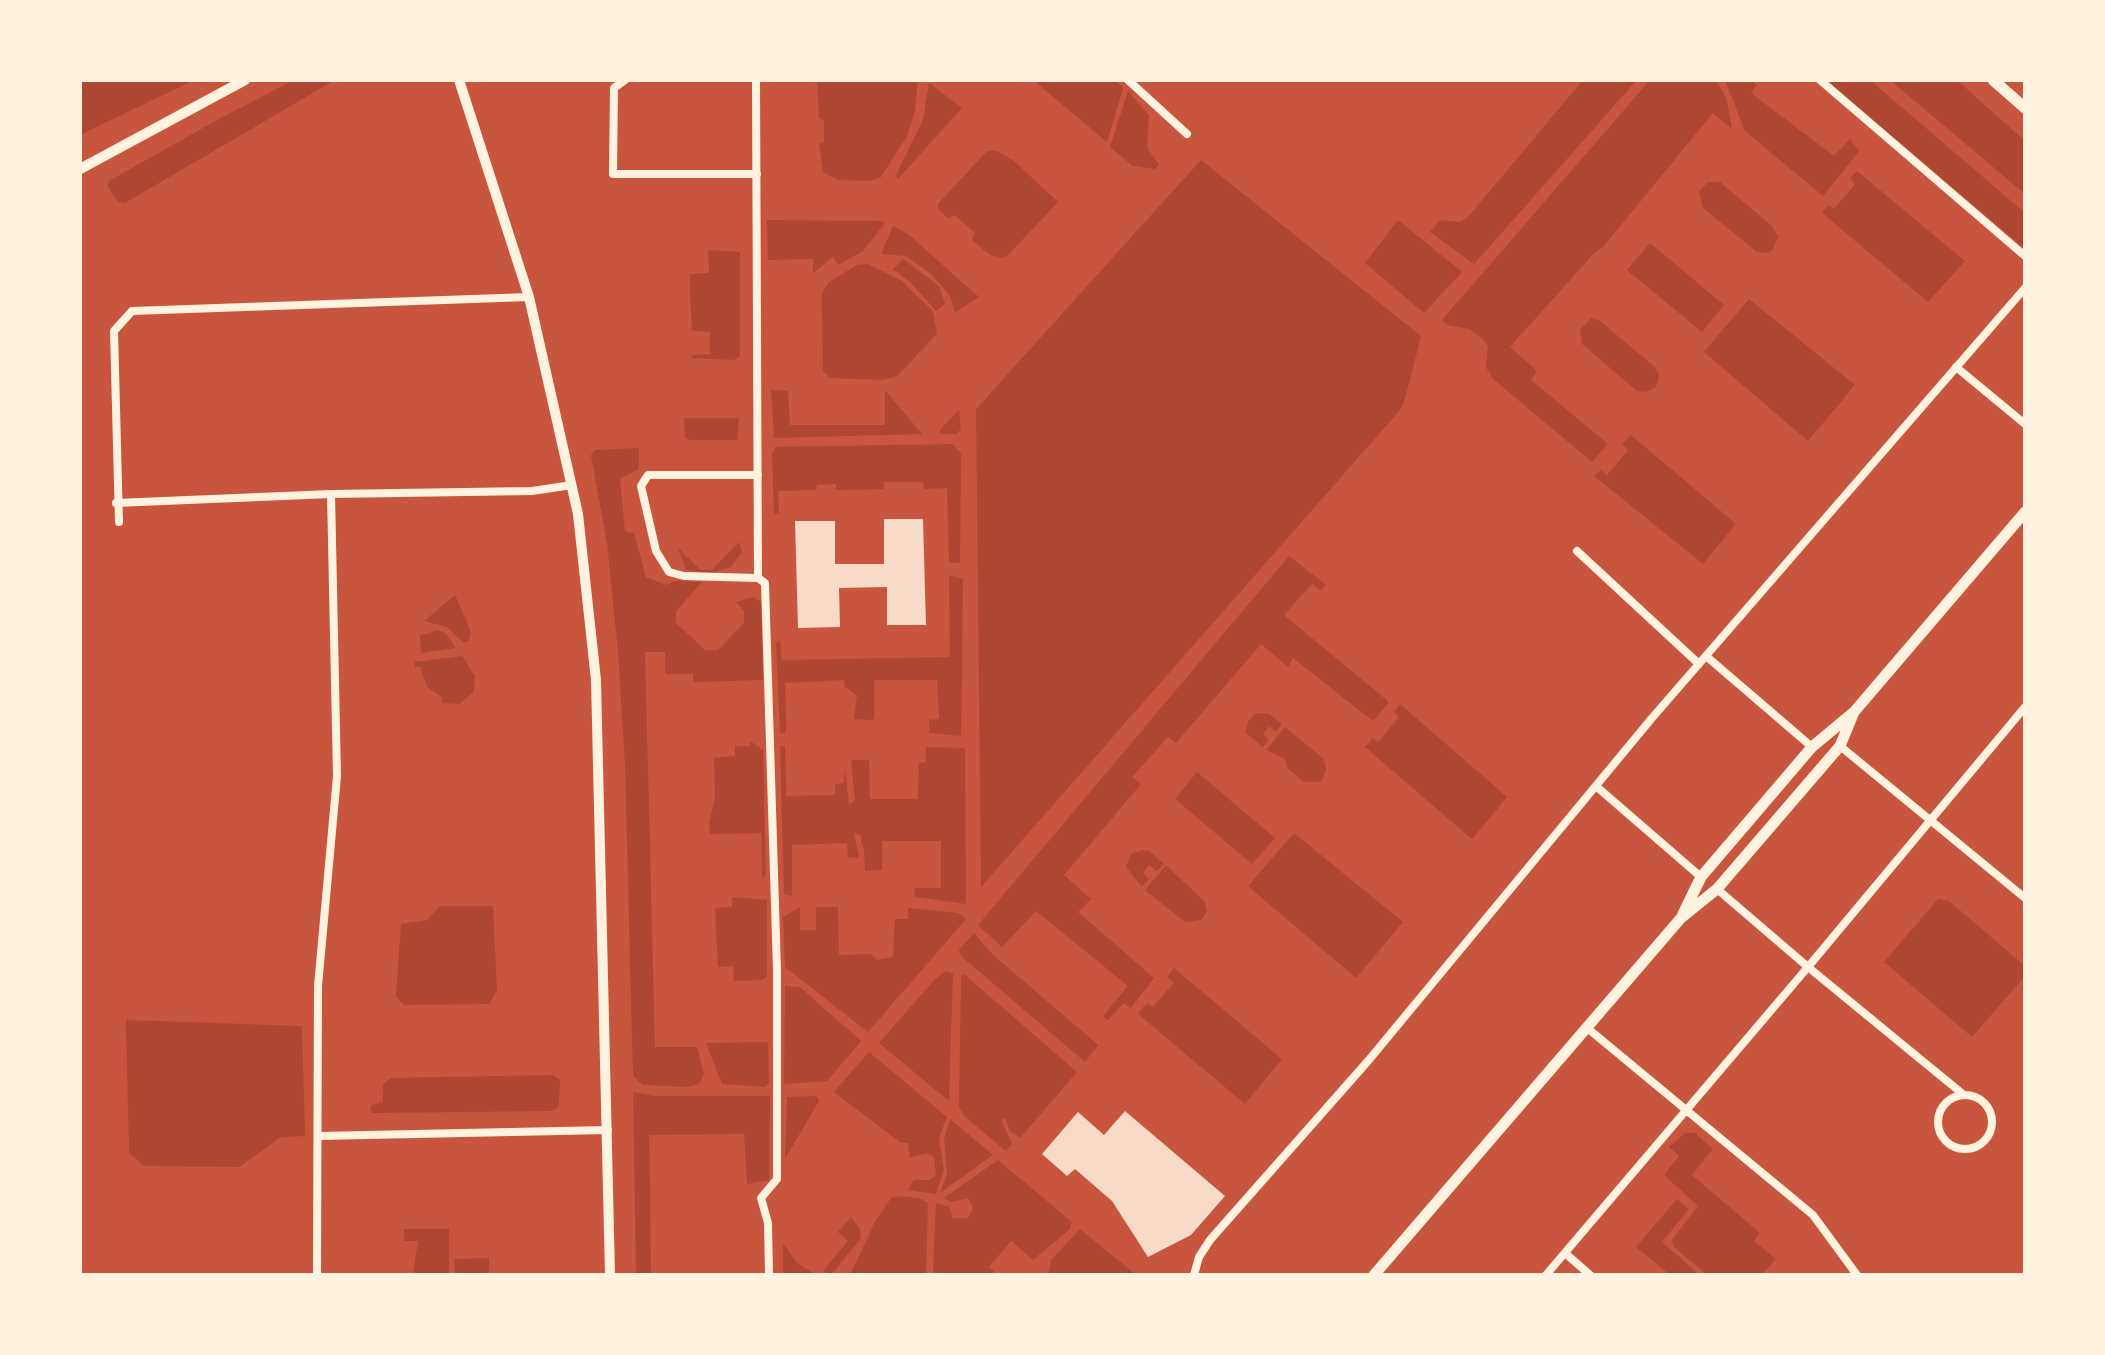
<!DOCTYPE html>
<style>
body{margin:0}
#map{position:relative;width:2105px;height:1355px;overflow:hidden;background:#c8553d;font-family:Quicksand,sans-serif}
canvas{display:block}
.frame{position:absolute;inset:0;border:82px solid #fff3e0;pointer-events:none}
</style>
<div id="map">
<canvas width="2105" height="1355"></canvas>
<div class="frame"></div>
</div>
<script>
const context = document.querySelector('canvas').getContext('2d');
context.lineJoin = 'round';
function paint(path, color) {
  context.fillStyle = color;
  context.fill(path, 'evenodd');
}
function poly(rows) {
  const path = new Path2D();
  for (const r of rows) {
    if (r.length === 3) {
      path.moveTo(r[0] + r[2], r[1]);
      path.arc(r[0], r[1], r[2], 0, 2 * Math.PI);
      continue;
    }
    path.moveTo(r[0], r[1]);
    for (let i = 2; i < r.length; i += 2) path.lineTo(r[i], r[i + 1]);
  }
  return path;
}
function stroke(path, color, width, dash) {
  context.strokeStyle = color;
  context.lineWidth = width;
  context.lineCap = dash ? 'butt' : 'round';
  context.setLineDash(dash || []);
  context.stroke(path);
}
paint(poly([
 [80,80,194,80,80,135],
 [294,80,335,80,125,203,118,202,107,186,109,181,217,120],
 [817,80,918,80,915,111,907,136,881,177,870,181,838,180,823,172,819,144,824,143,824,121,819,118],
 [1033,80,1087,80,1091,83,1095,80,1115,80,1123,88,1107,142],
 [1583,80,1637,80,1474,264,1430,232,1440,220,1460,222,1469,216],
 [1650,80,1716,80,1726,97,1732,129,1713,113,1603,247,1595,252,1510,347,1537,371,1531,380,1608,444,1592,462,1493,379,1486,367,1488,347,1485,341,1469,329,1448,325,1442,320],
 [1725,80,1751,80,1757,85,1751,93,1834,156,1850,139,1859,151,1823,196,1745,131],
 [1826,80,1870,80,2025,213,2025,249],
 [1890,80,1957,80,2025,141,2025,194],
 [929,83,962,108,898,179,896,175,923,120],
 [1128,91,1149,115,1147,147,1159,165,1155,169,1133,166,1110,147],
 [987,151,997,151,1014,161,1058,202,1008,255,1002,258,990,255,972,240,975,233,955,215,948,218,938,209,938,204],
 [1201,160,1421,336,1405,399,1400,410,981,887,976,409],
 [1857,171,1965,261,1928,302,1822,213,1828,205,1834,209,1855,184,1850,178],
 [1708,182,1720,182,1773,227,1778,237,1773,249,1768,253,1757,252,1703,208,1699,191],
 [767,220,881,221,885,223,863,251,838,265,833,257,813,273,813,259,768,260],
 [1398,220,1462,272,1424,313,1365,263],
 [893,226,908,234,979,297,955,313,950,296,930,273,906,256,881,254],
 [1650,243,1724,305,1702,332,1627,270],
 [708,250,740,252,740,356,734,360,692,358,691,355,710,354,710,332,692,331,690,295,690,274,709,273],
 [903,259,939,286,945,304,936,311,910,282,893,269],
 [868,264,902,281,933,311,937,334,897,376,882,380,830,378,823,371,822,293,829,282,857,265],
 [1749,299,1855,385,1808,441,1704,352],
 [1591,318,1600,321,1655,367,1659,375,1656,387,1646,392,1637,391,1582,344,1580,330],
 [771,390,788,391,790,425,885,425,885,390,922,434,774,438],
 [959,410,961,429,956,434,941,434,940,430],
 [739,418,737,440,689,440,685,437,684,418],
 [1631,435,1736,524,1703,564,1594,476,1601,470,1607,475,1628,450,1622,444],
 [953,444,961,454,960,563,949,562,947,488,924,489,923,482,884,482,884,489,836,490,836,484,817,485,816,490,778,491,779,514,774,513,772,453,776,447],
 [639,448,639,469,620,479,625,531,634,533,646,577,666,585,675,581,702,582,676,611,676,623,705,650,718,650,744,623,744,611,736,602,753,597,761,602,763,680,693,682,693,674,665,674,665,652,645,652,655,1047,697,1047,704,1074,699,1084,688,1087,643,1085,633,1076,625,766,618,651,607,544,591,455,595,450],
 [739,542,742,552,731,567,712,573,686,570,678,548,700,570,712,570],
 [1289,556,1326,585,1321,591,1312,584,1284,615,1389,702,1373,721,1293,658,1288,667,1261,644,1176,743,1168,737,1132,777,1141,784,1064,875,1091,899,1078,912,1154,978,1131,1008,1124,1003,1108,1020,1103,1016,1128,986,1036,911,1002,947,978,925],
 [949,575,963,579,961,736,929,733,929,720,939,719,937,680,874,680,874,719,867,720,854,719,857,695,844,686,844,680,785,683,786,732,780,733,776,643,780,640,782,660,950,657],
 [455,595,471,632,469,641,464,643,447,627,424,621],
 [438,630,446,634,456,648,421,653,420,636],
 [462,656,475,676,474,691,460,704,441,703,443,698,427,687,420,667,415,667,415,662],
 [1400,704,1507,797,1472,839,1365,747,1373,738,1378,742,1399,717,1394,712],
 [1256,713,1269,714,1282,724,1276,732,1269,726,1263,734,1269,740,1263,747,1246,733,1248,721],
 [1285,727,1324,759,1326,770,1321,782,1304,782,1288,769,1285,759,1266,750],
 [750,741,763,750,766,874,762,880,761,833,710,834,709,824,715,797,714,758,735,756,735,746,750,746],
 [780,746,785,746,786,796,835,795,835,784,844,783,845,768,849,805,855,800,851,760,869,760,870,799,918,799,919,763,926,762,926,747,965,748,966,904,915,897,914,888,941,888,941,841,882,841,882,870,865,871,864,850,860,835,854,833,859,858,848,857,847,843,792,845,792,896,784,894],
 [1197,772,1275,838,1252,864,1175,799],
 [1294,833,1403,922,1356,978,1248,886],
 [1143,850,1149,851,1164,864,1157,871,1149,865,1143,873,1149,879,1142,887,1126,867,1131,854],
 [1166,865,1205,902,1207,911,1201,920,1185,922,1145,890],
 [732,897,767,900,767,976,762,980,734,981,733,966,718,967,715,908,732,907],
 [1938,899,1949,901,2025,966,2025,976,1972,1037,1884,962],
 [440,906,493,906,497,990,489,1004,404,1005,396,997,401,924,427,920],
 [800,907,800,930,816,930,816,907,838,907,839,955,871,954,877,960,893,957,895,919,908,919,908,908,958,913,966,919,868,1032,785,967,783,917],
 [974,933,993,955,1098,1045,1085,1062,962,957,959,950],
 [1174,968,1282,1059,1245,1104,1138,1014,1147,1003,1153,1007,1174,983,1167,977],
 [946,971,953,974,949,1101,879,1043,935,979],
 [965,975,1077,1072,1020,1138,1010,1131,1005,1118,1001,1120,1012,1144,1006,1151,964,1116,959,1107,961,976],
 [785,986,800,987,861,1041,827,1081,784,1084],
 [126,1020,302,1026,305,1136,281,1137,239,1167,144,1166,129,1153],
 [768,1042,769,1082,765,1087,722,1084,706,1043],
 [869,1052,947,1117,939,1138,944,1170,936,1194,908,1190,914,1180,929,1180,936,1175,934,1157,926,1153,910,1158,908,1143,901,1143,834,1092],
 [553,1075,560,1080,559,1106,553,1111,372,1113,370,1109,371,1105,383,1102,383,1084,391,1078],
 [633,1092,654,1096,770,1096,769,1180,747,1184,744,1134,649,1135,651,1275,636,1275],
 [816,1096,819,1101,785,1159,787,1097],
 [950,1119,993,1155,940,1193,947,1174,944,1139],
 [1685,1133,1695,1133,1713,1149,1692,1175,1760,1233,1754,1241,1776,1259,1761,1275,1707,1275,1674,1247,1672,1240,1698,1206,1664,1175,1679,1156,1669,1147],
 [998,1160,1072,1222,1070,1229,1033,1260,1011,1241,989,1267,997,1275,933,1275,936,1203,949,1207,953,1218,968,1218,973,1208,968,1198,951,1202,944,1198],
 [900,1196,919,1198,928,1203,926,1275,850,1275,876,1220,891,1198],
 [1677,1199,1689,1209,1662,1242,1700,1275,1670,1275,1636,1247],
 [851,1217,860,1229,861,1238,833,1273,827,1273,823,1271,848,1241,838,1232],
 [404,1229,449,1229,449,1275,413,1275,418,1241,404,1241],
 [1080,1229,1136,1275,1048,1275,1051,1260],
 [783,1243,797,1263,816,1275,783,1275],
 [489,1258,489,1275,455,1275,454,1259]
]), '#ae4732');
paint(poly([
 [884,519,923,519,926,625,887,625,887,587,839,588,840,627,798,628,795,521,835,521,835,564,884,564],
 [1125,1111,1225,1196,1191,1235,1148,1257,1112,1201,1075,1169,1067,1176,1042,1154,1078,1112,1104,1135]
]), '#f7dbc8');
stroke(poly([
 [625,80,614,88,613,174,757,174],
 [756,80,758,578],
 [1128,80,1187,134],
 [1820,80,2025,256],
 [1956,367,2025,424],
 [758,475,648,475,641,486,656,551,669,572,684,576,758,578,765,583,777,970,777,1179,761,1198,768,1223,769,1275],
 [116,503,331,494,532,491,572,485],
 [119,522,114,331,132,311,529,297],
 [1577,551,1699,664],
 [1706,656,1812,747],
 [1840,746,2025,898],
 [1597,787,1701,877],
 [1717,889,1808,967,2025,707],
 [1586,1027,1813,1215,1857,1275],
 [1965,1122,27],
 [318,1136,608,1130],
 [1565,1253,1590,1275],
 [317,1275,318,986,337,776,331,494],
 [1194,1275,1199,1257,1210,1240,1368,1061,1652,718,2025,288],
 [1546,1275,1808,967,1964,1095]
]), '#fff3e0', 8);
stroke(poly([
 [459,80,529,297,578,514,596,680,610,1275],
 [80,169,245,80]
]), '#fff3e0', 10);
stroke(poly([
 [1993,80,2025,108],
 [1683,914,1701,877,1812,747,1854,712,2025,512],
 [1374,1275,1681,918,1717,889,1840,746,1854,712]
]), '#fff3e0', 11);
</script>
